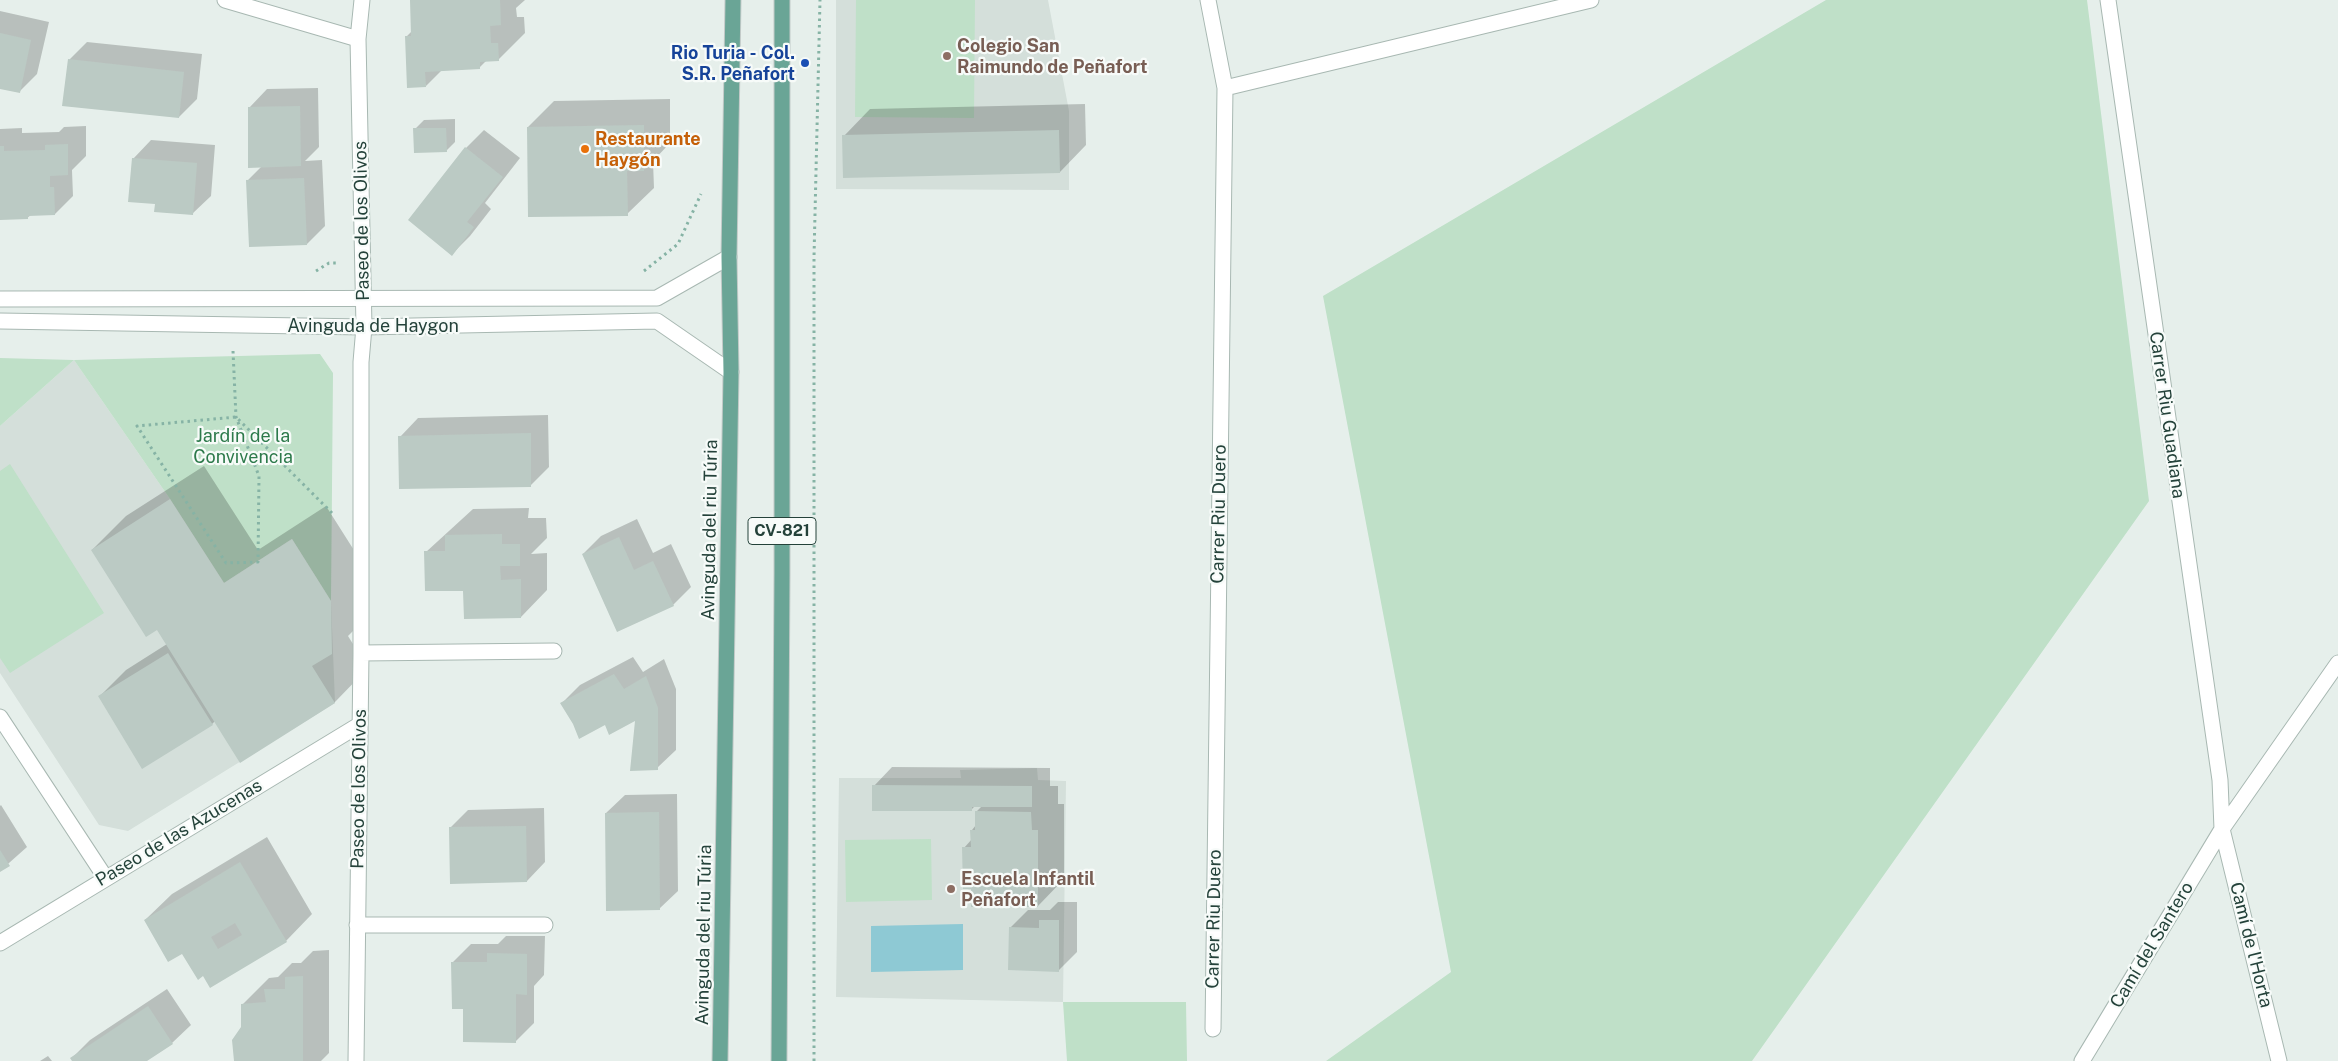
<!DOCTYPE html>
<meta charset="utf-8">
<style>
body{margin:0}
canvas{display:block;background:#e6efeb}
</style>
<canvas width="2338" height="1061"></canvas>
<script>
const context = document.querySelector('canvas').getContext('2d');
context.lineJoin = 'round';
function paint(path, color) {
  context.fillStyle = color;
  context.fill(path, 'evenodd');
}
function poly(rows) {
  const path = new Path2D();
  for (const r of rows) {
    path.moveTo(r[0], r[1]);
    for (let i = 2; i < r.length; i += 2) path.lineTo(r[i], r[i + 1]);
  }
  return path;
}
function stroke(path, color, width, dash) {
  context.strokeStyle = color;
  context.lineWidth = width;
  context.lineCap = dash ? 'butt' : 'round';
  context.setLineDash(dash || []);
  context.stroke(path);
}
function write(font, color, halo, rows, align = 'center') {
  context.font = font + ' "Public Sans",sans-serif';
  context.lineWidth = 4.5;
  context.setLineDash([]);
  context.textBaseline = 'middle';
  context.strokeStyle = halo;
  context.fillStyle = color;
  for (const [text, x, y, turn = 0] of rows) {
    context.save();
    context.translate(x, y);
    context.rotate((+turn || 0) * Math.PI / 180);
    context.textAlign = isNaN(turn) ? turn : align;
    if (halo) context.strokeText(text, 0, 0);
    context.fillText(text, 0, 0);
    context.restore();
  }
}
paint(poly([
 [836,0,1048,0,1069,111,1069,190,836,189],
 [74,360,170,499,224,583,292,539,331,601,335,703,128,831,99,825,0,673,0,426],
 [1037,768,1038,780,1066,781,1063,1002,836,997,839,778,961,778,960,770]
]), '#d4dfda');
paint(poly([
 [856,0,975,0,974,118,855,117],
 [1826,0,2087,0,2149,501,1752,1061,1326,1061,1451,972,1323,296],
 [320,354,333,373,331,601,292,539,224,583,170,499,74,360,0,426,0,358,74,360],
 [10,464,104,613,10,673,0,658,0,471],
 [931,839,932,900,846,902,845,840],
 [1063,1002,1186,1002,1187,1061,1067,1061]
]), '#bfe0c8');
paint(poly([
 [963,924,963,970,871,972,871,926]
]), '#8ec9d4');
paint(poly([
 [411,0,525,0,516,8,517,17,524,17,525,33,498,60,487,60,479,68,442,70,426,86,406,37,412,31],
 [0,11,49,22,37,74,19,92,0,88],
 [87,42,202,54,197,99,179,117,69,60],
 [318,88,319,147,305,161,322,160,325,226,307,244,247,181,262,166,249,108,267,89],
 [670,99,670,143,653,161,654,188,627,214,528,127,554,101],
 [1085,104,1086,145,1060,172,844,136,870,109],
 [455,119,455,142,446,151,415,129,424,120],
 [86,126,86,156,72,170,73,196,55,214,31,215,27,218,0,219,0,129,22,128,22,133,59,132,64,127],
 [484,130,520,158,485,203,491,209,470,236,452,254,466,148],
 [151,140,215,145,211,196,192,214,156,203,133,159],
 [548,415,549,467,531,485,400,437,418,418],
 [204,466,258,550,326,506,364,566,365,619,348,636,368,668,335,702,240,761,215,721,212,724,99,697,126,670,167,644,157,629,92,550,126,516],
 [529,508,528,518,546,518,547,538,531,554,547,553,547,590,521,617,464,590,426,552,473,509],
 [637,519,653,553,671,544,691,587,673,605,583,554,601,536],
 [633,657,643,672,664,659,676,689,676,750,657,768,636,719,606,723,574,723,562,703,580,685],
 [892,767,1050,768,1050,786,1058,786,1058,804,1064,804,1064,879,1038,906,972,888,964,848,972,839,972,830,976,825,976,812,982,806,975,806,971,810,874,786],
 [677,794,678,891,659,909,606,813,625,795],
 [1,805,27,847,0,871,0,806],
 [544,808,545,862,527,881,450,828,468,810],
 [267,837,312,914,286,941,203,975,182,952,145,920,172,894],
 [1058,902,1077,902,1077,952,1059,970,1010,928,1028,910,1050,910],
 [506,936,545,936,544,975,534,986,534,1023,516,1041,464,1008,453,962,471,944,498,944],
 [329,950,329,1053,321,1061,235,1061,243,1027,242,1005,269,978,278,977,292,963,301,963,313,951],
 [167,989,191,1025,172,1043,145,1061,74,1061,72,1058,90,1040],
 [48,1056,52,1061,40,1061]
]), '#0003');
paint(poly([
 [410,0,500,0,501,25,490,26,491,43,498,43,499,61,480,62,480,69,425,72,426,87,407,88,405,36,411,36],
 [0,33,31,40,20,93,0,89],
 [68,59,184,72,179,118,62,106],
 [300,106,301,166,248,168,248,107],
 [644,125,644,171,627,171,628,216,528,217,527,127],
 [413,128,446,128,447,152,414,153],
 [1059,130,1060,173,843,178,842,135],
 [68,144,68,175,50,176,50,187,54,187,55,215,28,216,28,219,0,220,0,146,4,146,4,151,45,150,45,145],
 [465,147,503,177,467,222,474,227,452,256,408,220],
 [132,158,197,163,193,215,154,212,155,204,128,202],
 [304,178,307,245,249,247,246,180],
 [531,433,531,487,399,489,398,436],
 [170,499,224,583,292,539,331,601,332,654,312,666,335,703,240,763,157,630,146,637,91,550],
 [502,534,502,544,520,544,520,566,500,566,501,580,521,579,521,618,464,619,463,591,425,591,424,551,445,551,445,535],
 [619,537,634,570,653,561,674,606,617,632,582,554],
 [168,653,213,725,142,769,98,696],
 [614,674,624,689,646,676,658,708,658,770,630,771,635,721,609,735,605,725,579,739,573,724,560,703],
 [872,785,1032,786,1032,807,972,807,972,811,872,811],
 [975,811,1031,812,1032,830,1038,830,1038,907,971,907,971,889,963,889,962,847,971,847,970,830,975,830],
 [659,812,660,910,606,911,605,813],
 [526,826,527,882,450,884,449,827],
 [0,850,10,866,0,872],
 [240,862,287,942,210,988,203,976,198,980,182,954,168,962,144,920],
 [235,923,242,935,218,949,211,937],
 [1039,920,1059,920,1059,972,1008,970,1009,927,1039,928],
 [487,953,527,954,527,995,516,994,516,1043,463,1042,463,1009,452,1009,451,962,487,962],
 [303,976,303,1061,234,1061,232,1040,241,1027,241,1004,266,1002,264,989,285,989,285,977],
 [148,1006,173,1044,147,1061,72,1061,70,1058]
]), '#bbcac4');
const minor = poly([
 [225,0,358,39],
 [1208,0,1225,88,1213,1029],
 [2108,0,2220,780,2222,829,2279,1061],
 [1225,88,1591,0],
 [361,653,554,651],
 [0,717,105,877],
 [357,925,545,925],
 [0,943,359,725],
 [356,1061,361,653,361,362,364,327,358,39,362,0],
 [2082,1061,2222,829,2338,663]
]);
const tertiary = poly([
 [0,299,657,298,729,257],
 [0,321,364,327,657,321,731,372]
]);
const primary = poly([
 [720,1061,731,372,729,257,733,0],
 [779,1061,782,573,782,0]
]);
stroke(minor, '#a8b8b2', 17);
stroke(tertiary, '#a8b8b2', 17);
stroke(primary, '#c2cac8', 17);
stroke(poly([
 [316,271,329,263,337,263],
 [644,271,678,244,701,194],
 [233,351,236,417,259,476,258,562,226,563,137,426,236,417,332,513],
 [814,1061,814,257,820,0]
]), '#86b3a5', 3, [2.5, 4]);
stroke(minor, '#fff', 15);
stroke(tertiary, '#fff', 15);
stroke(primary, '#6aa596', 15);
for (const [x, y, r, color] of [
 [947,56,5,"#8d6e63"],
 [805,63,5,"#1a4fb4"],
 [585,149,5,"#e8710a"],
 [951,889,5,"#8d6e63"]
]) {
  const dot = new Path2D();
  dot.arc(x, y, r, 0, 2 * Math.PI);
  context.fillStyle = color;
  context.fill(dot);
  stroke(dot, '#f7fbf9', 2);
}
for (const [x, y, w] of [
 [782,531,68]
]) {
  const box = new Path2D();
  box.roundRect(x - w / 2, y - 13.5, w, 27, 4);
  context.fillStyle = '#f7fbf9';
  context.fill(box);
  stroke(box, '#24423a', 1);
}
write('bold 16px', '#24423a', null, [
 ["CV-821",782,531]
]);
write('bold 18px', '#785e54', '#f7fbf9', [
 ["Colegio San",957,46],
 ["Raimundo de Peñafort",957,67],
 ["Escuela Infantil",961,879],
 ["Peñafort",961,900]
], 'left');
write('bold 18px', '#164399', '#f7fbf9', [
 ["Rio Turia - Col.",795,53],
 ["S.R. Peñafort",795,74]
], 'right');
write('bold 18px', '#c56008', '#f7fbf9', [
 ["Restaurante",595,139],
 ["Haygón",595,160]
], 'left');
write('18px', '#24423a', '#f7fbf9', [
 ["Paseo de los Olivos",362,221,-91],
 ["Avinguda de Haygon",373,326],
 ["Carrer Riu Guadiana",2167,415,82],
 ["Carrer Riu Duero",1219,514,-89],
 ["Avinguda del riu Túria",710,530,-89],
 ["Paseo de los Olivos",359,789,-89],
 ["Paseo de las Azucenas",179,833,-31],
 ["Carrer Riu Duero",1214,919,-89],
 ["Avinguda del riu Túria",704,935,-89],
 ["Camí del Santero",2152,945,-59],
 ["Camí de l'Horta",2251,945,76]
]);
write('18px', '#2d7a4b', '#f7fbf9', [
 ["Jardín de la",243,436],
 ["Convivencia",243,457]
]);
</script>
